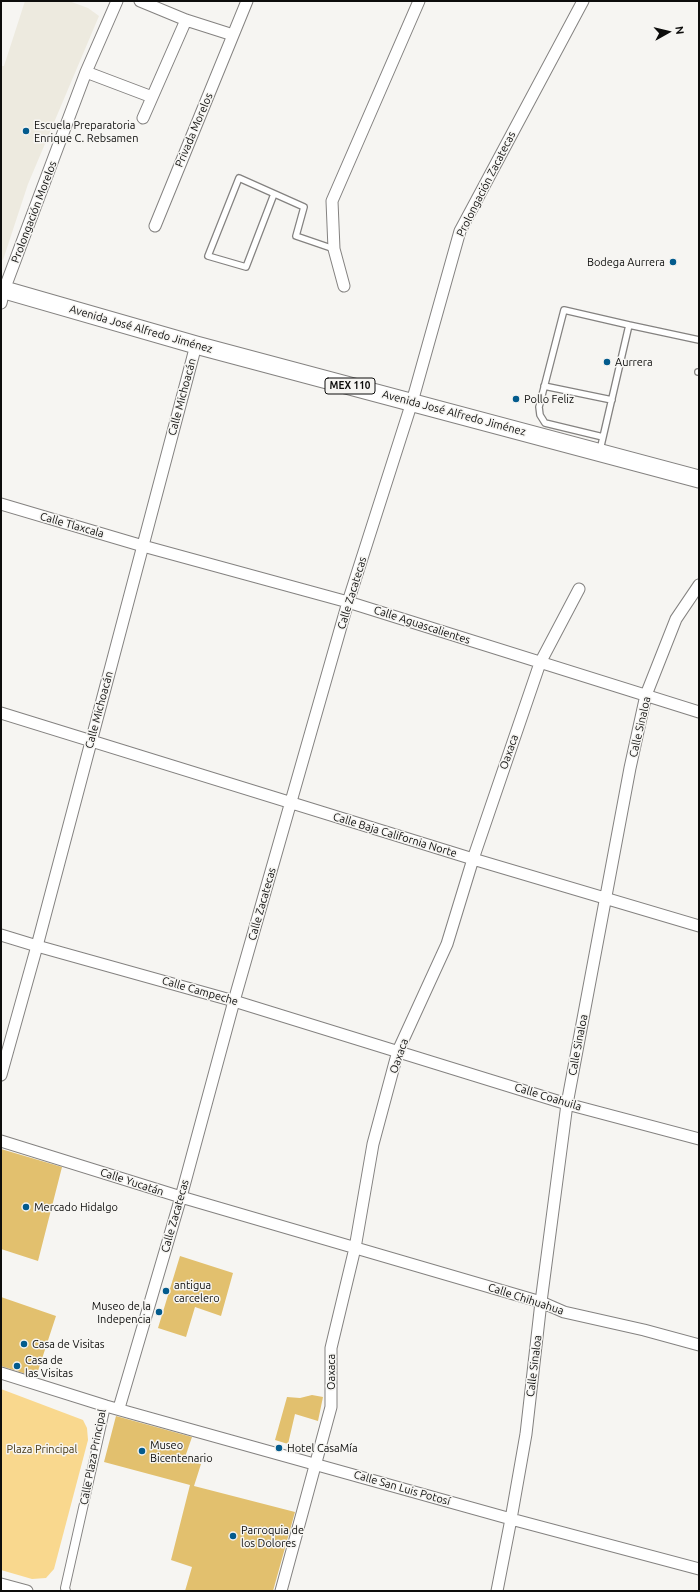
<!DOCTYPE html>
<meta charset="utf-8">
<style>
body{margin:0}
#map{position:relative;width:700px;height:1592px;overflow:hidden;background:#f6f5f2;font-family:Ubuntu,sans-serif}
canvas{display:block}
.frame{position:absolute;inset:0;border:2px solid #0d0d0c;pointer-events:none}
.north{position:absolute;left:648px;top:12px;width:40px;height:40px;-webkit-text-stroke:3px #f6f5f2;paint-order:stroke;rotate:82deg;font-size:11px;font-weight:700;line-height:16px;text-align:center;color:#0d0d0c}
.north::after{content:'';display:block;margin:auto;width:14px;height:18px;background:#0d0d0c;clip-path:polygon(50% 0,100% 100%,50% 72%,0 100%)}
</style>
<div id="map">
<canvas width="700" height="1592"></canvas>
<div class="frame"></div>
<div class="north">N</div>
</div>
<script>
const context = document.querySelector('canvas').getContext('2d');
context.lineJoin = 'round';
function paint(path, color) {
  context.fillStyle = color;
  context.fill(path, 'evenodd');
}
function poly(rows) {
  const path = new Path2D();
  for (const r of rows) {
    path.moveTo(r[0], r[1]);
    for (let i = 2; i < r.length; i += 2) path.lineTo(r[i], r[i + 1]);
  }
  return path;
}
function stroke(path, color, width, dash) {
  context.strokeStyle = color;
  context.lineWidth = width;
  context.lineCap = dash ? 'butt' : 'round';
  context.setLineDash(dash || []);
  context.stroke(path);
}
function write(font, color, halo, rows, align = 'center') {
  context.font = font + ' Ubuntu,sans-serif';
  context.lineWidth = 3;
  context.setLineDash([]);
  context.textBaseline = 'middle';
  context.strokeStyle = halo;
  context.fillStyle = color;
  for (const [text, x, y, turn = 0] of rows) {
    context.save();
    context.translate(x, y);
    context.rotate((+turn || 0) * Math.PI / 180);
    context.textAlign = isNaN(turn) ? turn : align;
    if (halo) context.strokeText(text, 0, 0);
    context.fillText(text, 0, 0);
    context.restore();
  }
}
paint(poly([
 [25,1,69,1,88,8,99,16,28,184,3,260,1,259,1,66,4,66]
]), '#edeadf');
paint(poly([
 [1,1389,83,1420,87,1428,88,1440,54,1569,46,1578,32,1579,1,1570]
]), '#f9d88e');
paint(poly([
 [1,1149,62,1167,38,1261,1,1249],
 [180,1256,233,1273,221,1316,195,1307,186,1337,158,1328],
 [1,1297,56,1316,36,1377,1,1366],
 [312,1395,323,1397,318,1421,295,1414,288,1444,275,1440,287,1397,300,1398],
 [116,1416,192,1437,184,1460,201,1464,194,1486,295,1512,273,1591,185,1591,192,1567,171,1560,190,1485,104,1462]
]), '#e2c06e');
const service = poly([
 [274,194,246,267,208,256,239,178,304,207,296,236,334,249],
 [629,325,699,340],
 [698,372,699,372],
 [544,386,612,400],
 [600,450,629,325,564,310,539,407,540,415,545,423,603,437]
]);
const pedestrian = poly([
 [66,1591,65,1588,106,1406]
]);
const minor = poly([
 [140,1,186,20,233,35],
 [86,72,152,97],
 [143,118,186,20],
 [155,226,247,1],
 [344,286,334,249,332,201,419,1],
 [1,303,4,290,86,72,117,1],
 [1,504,143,546,348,602,699,712],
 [1,713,473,859,699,926],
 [1,935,37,946,234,1001,567,1104,699,1139],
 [1,1075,37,946,196,345],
 [1,1141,181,1197,541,1302,564,1312,644,1330,699,1345],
 [1,1373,106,1406,511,1519,699,1569],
 [119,1408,181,1197,234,1001,348,602,412,402,460,231,583,1],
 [1,1584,27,1591],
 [281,1591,331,1407,331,1348,355,1248,373,1144,398,1051,447,944,473,859,540,663,579,589],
 [497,1591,511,1519,526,1434,541,1302,567,1104,630,768,646,695,676,619,699,585]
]);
const primary = poly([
 [1,289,196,345,699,479]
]);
stroke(service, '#848280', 8);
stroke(pedestrian, '#848280', 10);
stroke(minor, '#848280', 13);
stroke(primary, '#848280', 19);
stroke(service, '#fff', 5.5);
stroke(pedestrian, '#fff', 8);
stroke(minor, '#fff', 11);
stroke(primary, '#fff', 17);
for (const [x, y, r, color] of [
 [26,131,4,"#035b8d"],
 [673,262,4,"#035b8d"],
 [607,362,4,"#035b8d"],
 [516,399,4,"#035b8d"],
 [26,1207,4,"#035b8d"],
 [166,1291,4,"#035b8d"],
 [159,1312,4,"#035b8d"],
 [24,1344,4,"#035b8d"],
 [17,1366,4,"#035b8d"],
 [279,1448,4,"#035b8d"],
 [142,1451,4,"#035b8d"],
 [233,1536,4,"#035b8d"]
]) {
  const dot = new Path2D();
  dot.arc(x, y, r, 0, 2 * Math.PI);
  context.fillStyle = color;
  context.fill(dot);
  stroke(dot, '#f6f5f2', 1.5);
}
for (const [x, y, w] of [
 [350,386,50]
]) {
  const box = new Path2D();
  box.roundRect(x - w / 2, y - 8, w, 16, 3);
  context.fillStyle = '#f6f5f2';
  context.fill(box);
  stroke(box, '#0d0d0c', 1);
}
write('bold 10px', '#0d0d0c', null, [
 ["MEX 110",350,386]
]);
write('11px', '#0d0d0c', '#f6f5f2', [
 ["Escuela Preparatoria",34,125],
 ["Enrique C. Rebsamen",34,138],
 ["Bodega Aurrera",665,262,"right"],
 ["Aurrera",615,362],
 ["Pollo Feliz",524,399],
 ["Mercado Hidalgo",34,1207],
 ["antigua",174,1285],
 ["carcelero",174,1298],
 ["Museo de la",151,1306,"right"],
 ["Indepencia",151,1319,"right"],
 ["Casa de Visitas",32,1344],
 ["Casa de",25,1360],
 ["las Visitas",25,1373],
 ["Museo",150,1445],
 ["Bicentenario",150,1458],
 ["Hotel CasaMía",287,1448],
 ["Parroquia de",241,1530],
 ["los Dolores",241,1543]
], 'left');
write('11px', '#0d0d0c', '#f6f5f2', [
 ["Privada Morelos",194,130,-67],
 ["Prolongación Zacatecas",486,184,-63],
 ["Prolongación Morelos",34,212,-69],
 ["Avenida José Alfredo Jiménez",141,329,16],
 ["Calle Michoacán",182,397,-75],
 ["Avenida José Alfredo Jiménez",454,413,15],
 ["Calle Tlaxcala",72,525,16],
 ["Calle Zacatecas",352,593,-73],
 ["Calle Aguascalientes",422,625,18],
 ["Calle Michoacán",99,710,-75],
 ["Calle Sinaloa",640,727,-77],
 ["Oaxaca",509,752,-71],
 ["Calle Baja California Norte",395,835,17],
 ["Calle Zacatecas",262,904,-74],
 ["Calle Campeche",200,991,16],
 ["Calle Sinaloa",578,1045,-79],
 ["Oaxaca",399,1056,-71],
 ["Calle Coahuila",548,1097,17],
 ["Calle Yucatán",132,1182,18],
 ["Calle Zacatecas",175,1216,-74],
 ["Calle Chihuahua",526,1299,18],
 ["Calle Sinaloa",534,1366,-83],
 ["Oaxaca",331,1372,-90],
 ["Calle Plaza Principal",93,1457,-79],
 ["Calle San Luis Potosí",402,1488,16]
]);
write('11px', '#423410', '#f6f5f2', [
 ["Plaza Principal",42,1449]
]);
</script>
